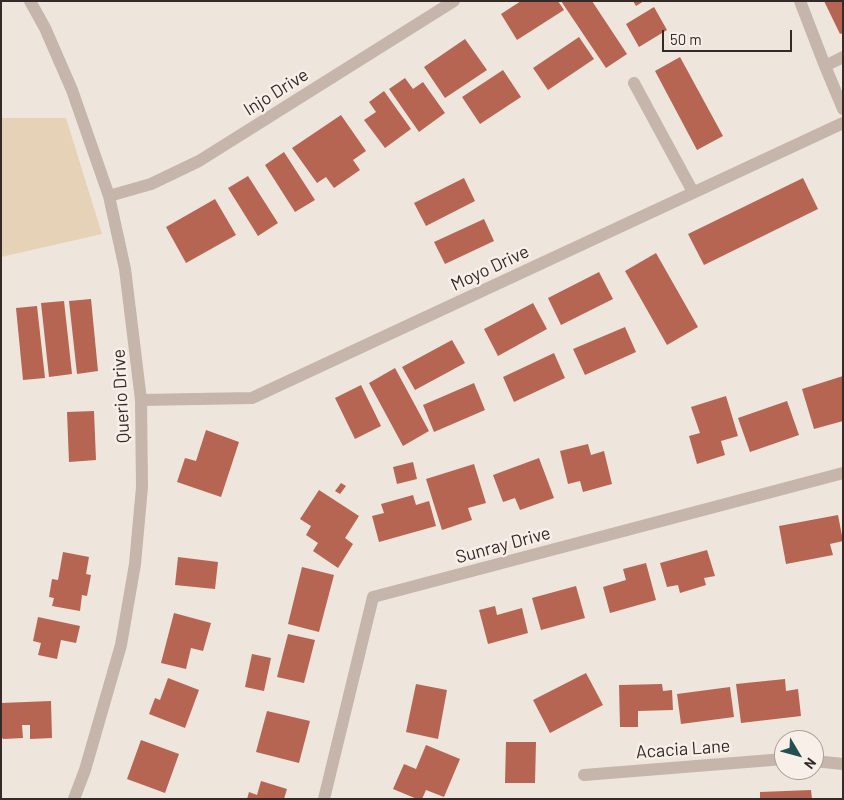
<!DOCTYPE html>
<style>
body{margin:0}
#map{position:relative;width:844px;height:800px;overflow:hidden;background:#eee5dd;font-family:Barlow,sans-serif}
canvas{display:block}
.frame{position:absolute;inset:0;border:2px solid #342b29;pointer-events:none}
.north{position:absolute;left:774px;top:730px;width:50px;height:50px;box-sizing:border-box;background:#f7efe8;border:1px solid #a9a19c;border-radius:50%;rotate:127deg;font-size:14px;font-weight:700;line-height:20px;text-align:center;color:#342b29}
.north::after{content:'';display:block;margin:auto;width:18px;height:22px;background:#244f50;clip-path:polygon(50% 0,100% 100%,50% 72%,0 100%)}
.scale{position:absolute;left:662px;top:30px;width:130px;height:22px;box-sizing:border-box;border:2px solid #342b29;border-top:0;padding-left:6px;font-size:15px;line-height:18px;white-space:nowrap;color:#342b29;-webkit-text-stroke:4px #f7efe8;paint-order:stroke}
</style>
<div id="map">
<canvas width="844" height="800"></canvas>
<div class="frame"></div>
<div class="north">N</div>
<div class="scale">50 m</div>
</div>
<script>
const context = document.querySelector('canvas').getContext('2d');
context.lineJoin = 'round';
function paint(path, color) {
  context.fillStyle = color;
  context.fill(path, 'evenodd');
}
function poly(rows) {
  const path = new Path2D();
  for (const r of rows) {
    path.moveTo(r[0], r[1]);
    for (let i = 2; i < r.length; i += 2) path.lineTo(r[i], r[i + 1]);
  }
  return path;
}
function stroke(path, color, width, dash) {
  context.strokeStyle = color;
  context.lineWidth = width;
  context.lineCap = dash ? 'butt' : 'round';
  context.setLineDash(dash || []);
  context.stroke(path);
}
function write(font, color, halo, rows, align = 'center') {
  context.font = font + ' Barlow,sans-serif';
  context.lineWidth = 5;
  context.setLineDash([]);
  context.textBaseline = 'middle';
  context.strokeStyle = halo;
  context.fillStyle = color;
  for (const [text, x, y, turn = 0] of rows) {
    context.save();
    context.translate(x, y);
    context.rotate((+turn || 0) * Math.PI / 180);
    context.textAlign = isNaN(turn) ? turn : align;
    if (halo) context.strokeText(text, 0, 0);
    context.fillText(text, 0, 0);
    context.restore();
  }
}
paint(poly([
 [1,118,66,118,102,234,1,257]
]), '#e6d3b7');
paint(poly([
 [521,1,558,1,564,10,517,40,501,14],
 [561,1,592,1,627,54,606,68],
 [633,1,644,1,636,6],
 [824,1,843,1,843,33,840,34],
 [654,7,667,30,639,47,626,24],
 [579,37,594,59,548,90,533,68],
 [465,39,487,70,445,98,424,67],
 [680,57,723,136,697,150,655,71],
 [503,70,521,97,480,124,462,97],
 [405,78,413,89,423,82,445,113,419,132,389,89],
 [384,91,411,129,385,148,364,120,376,112,369,102],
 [341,115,366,151,353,160,360,170,334,188,326,177,317,183,292,148],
 [284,152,315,200,295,212,265,165],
 [248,176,278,223,258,236,228,188],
 [464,178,475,201,426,226,414,203],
 [803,178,818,209,704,265,688,234],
 [215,199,236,235,186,263,166,227],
 [484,219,494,241,445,264,434,242],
 [656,253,698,327,667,345,625,271],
 [599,272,613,299,561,325,548,298],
 [91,299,98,371,77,374,69,301],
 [64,301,72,374,49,377,41,303],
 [533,303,547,329,498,356,484,329],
 [37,306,45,378,23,380,16,308],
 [625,327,636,352,585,375,573,349],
 [452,340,465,363,415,390,402,367],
 [554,353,565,378,514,402,503,377],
 [395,368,429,431,403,446,369,383],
 [843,376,843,421,814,429,802,389],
 [474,383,485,410,434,432,423,405],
 [361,385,381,426,355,439,335,398],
 [726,396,738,436,721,441,725,455,697,464,689,436,700,433,691,407],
 [787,401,799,435,750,452,738,418],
 [94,411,96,460,69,462,67,412],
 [206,430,239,442,221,497,177,482,185,458,196,461],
 [588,444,591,455,604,451,612,484,583,492,580,481,568,484,560,451],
 [539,458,554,498,520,510,515,498,503,502,493,475],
 [413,462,417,479,397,484,393,467],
 [474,464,486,503,468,508,472,520,442,530,426,479],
 [341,483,346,486,340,494,335,491],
 [319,490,359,516,345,538,353,544,338,568,313,551,318,543,306,535,311,526,300,519],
 [413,495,416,505,429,501,436,526,379,542,372,516,384,513,381,504],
 [838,515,843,541,830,544,833,555,786,564,779,526],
 [707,550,715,576,704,578,706,585,680,593,678,585,667,587,660,563],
 [63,552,89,557,86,574,91,575,87,596,82,595,80,611,52,606,54,598,49,597,52,579,58,580],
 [178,557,218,562,215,589,175,585],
 [646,563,656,600,610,613,603,587,626,580,623,569],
 [302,567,334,575,319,632,288,624],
 [576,586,585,618,541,630,532,598],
 [495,606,497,615,522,608,528,633,488,644,479,610],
 [174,613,211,623,203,651,191,648,186,669,161,663],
 [38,617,80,626,76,643,61,640,57,659,38,655,41,643,33,641],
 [288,634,315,640,304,683,277,677],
 [252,654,271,658,264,691,245,687],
 [586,673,603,705,550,733,533,700],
 [168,678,199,690,185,728,149,714,155,698,160,700],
 [785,679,786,691,798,689,801,716,741,723,736,684],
 [416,684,447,690,438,739,406,732],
 [662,684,663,691,672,690,673,710,638,711,638,727,620,727,619,685],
 [730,687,734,717,681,724,677,694],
 [51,701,52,738,30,739,30,725,22,725,23,738,3,739,1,736,1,703],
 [267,711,310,721,299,763,256,752],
 [141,740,179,754,165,793,127,779],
 [506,742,536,742,535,783,505,783],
 [426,745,460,759,444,797,426,790,422,799,417,799,393,789,404,764,416,769],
 [261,781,287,789,284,799,247,799,249,792,257,795],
 [811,790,812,799,760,799,760,792]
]), '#b66553');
stroke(poly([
 [30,1,45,28,72,90,109,196,125,269,141,400,142,487,135,564,121,645,85,770,74,799],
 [800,1,825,66],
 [843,57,825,66,843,109],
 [634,83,693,192],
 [109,196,151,184,199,161,454,1],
 [141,400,252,398,843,123],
 [814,761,843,764],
 [584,775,784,759],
 [324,799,373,597,843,473]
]), '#c5b5aa', 12);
write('18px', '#342b29', '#f7efe8', [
 ["Injo Drive",276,92,-32],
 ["Moyo Drive",490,268,-25],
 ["Querio Drive",121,396,-93],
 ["Sunray Drive",503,545,-15],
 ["Acacia Lane",683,749,-4]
]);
</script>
